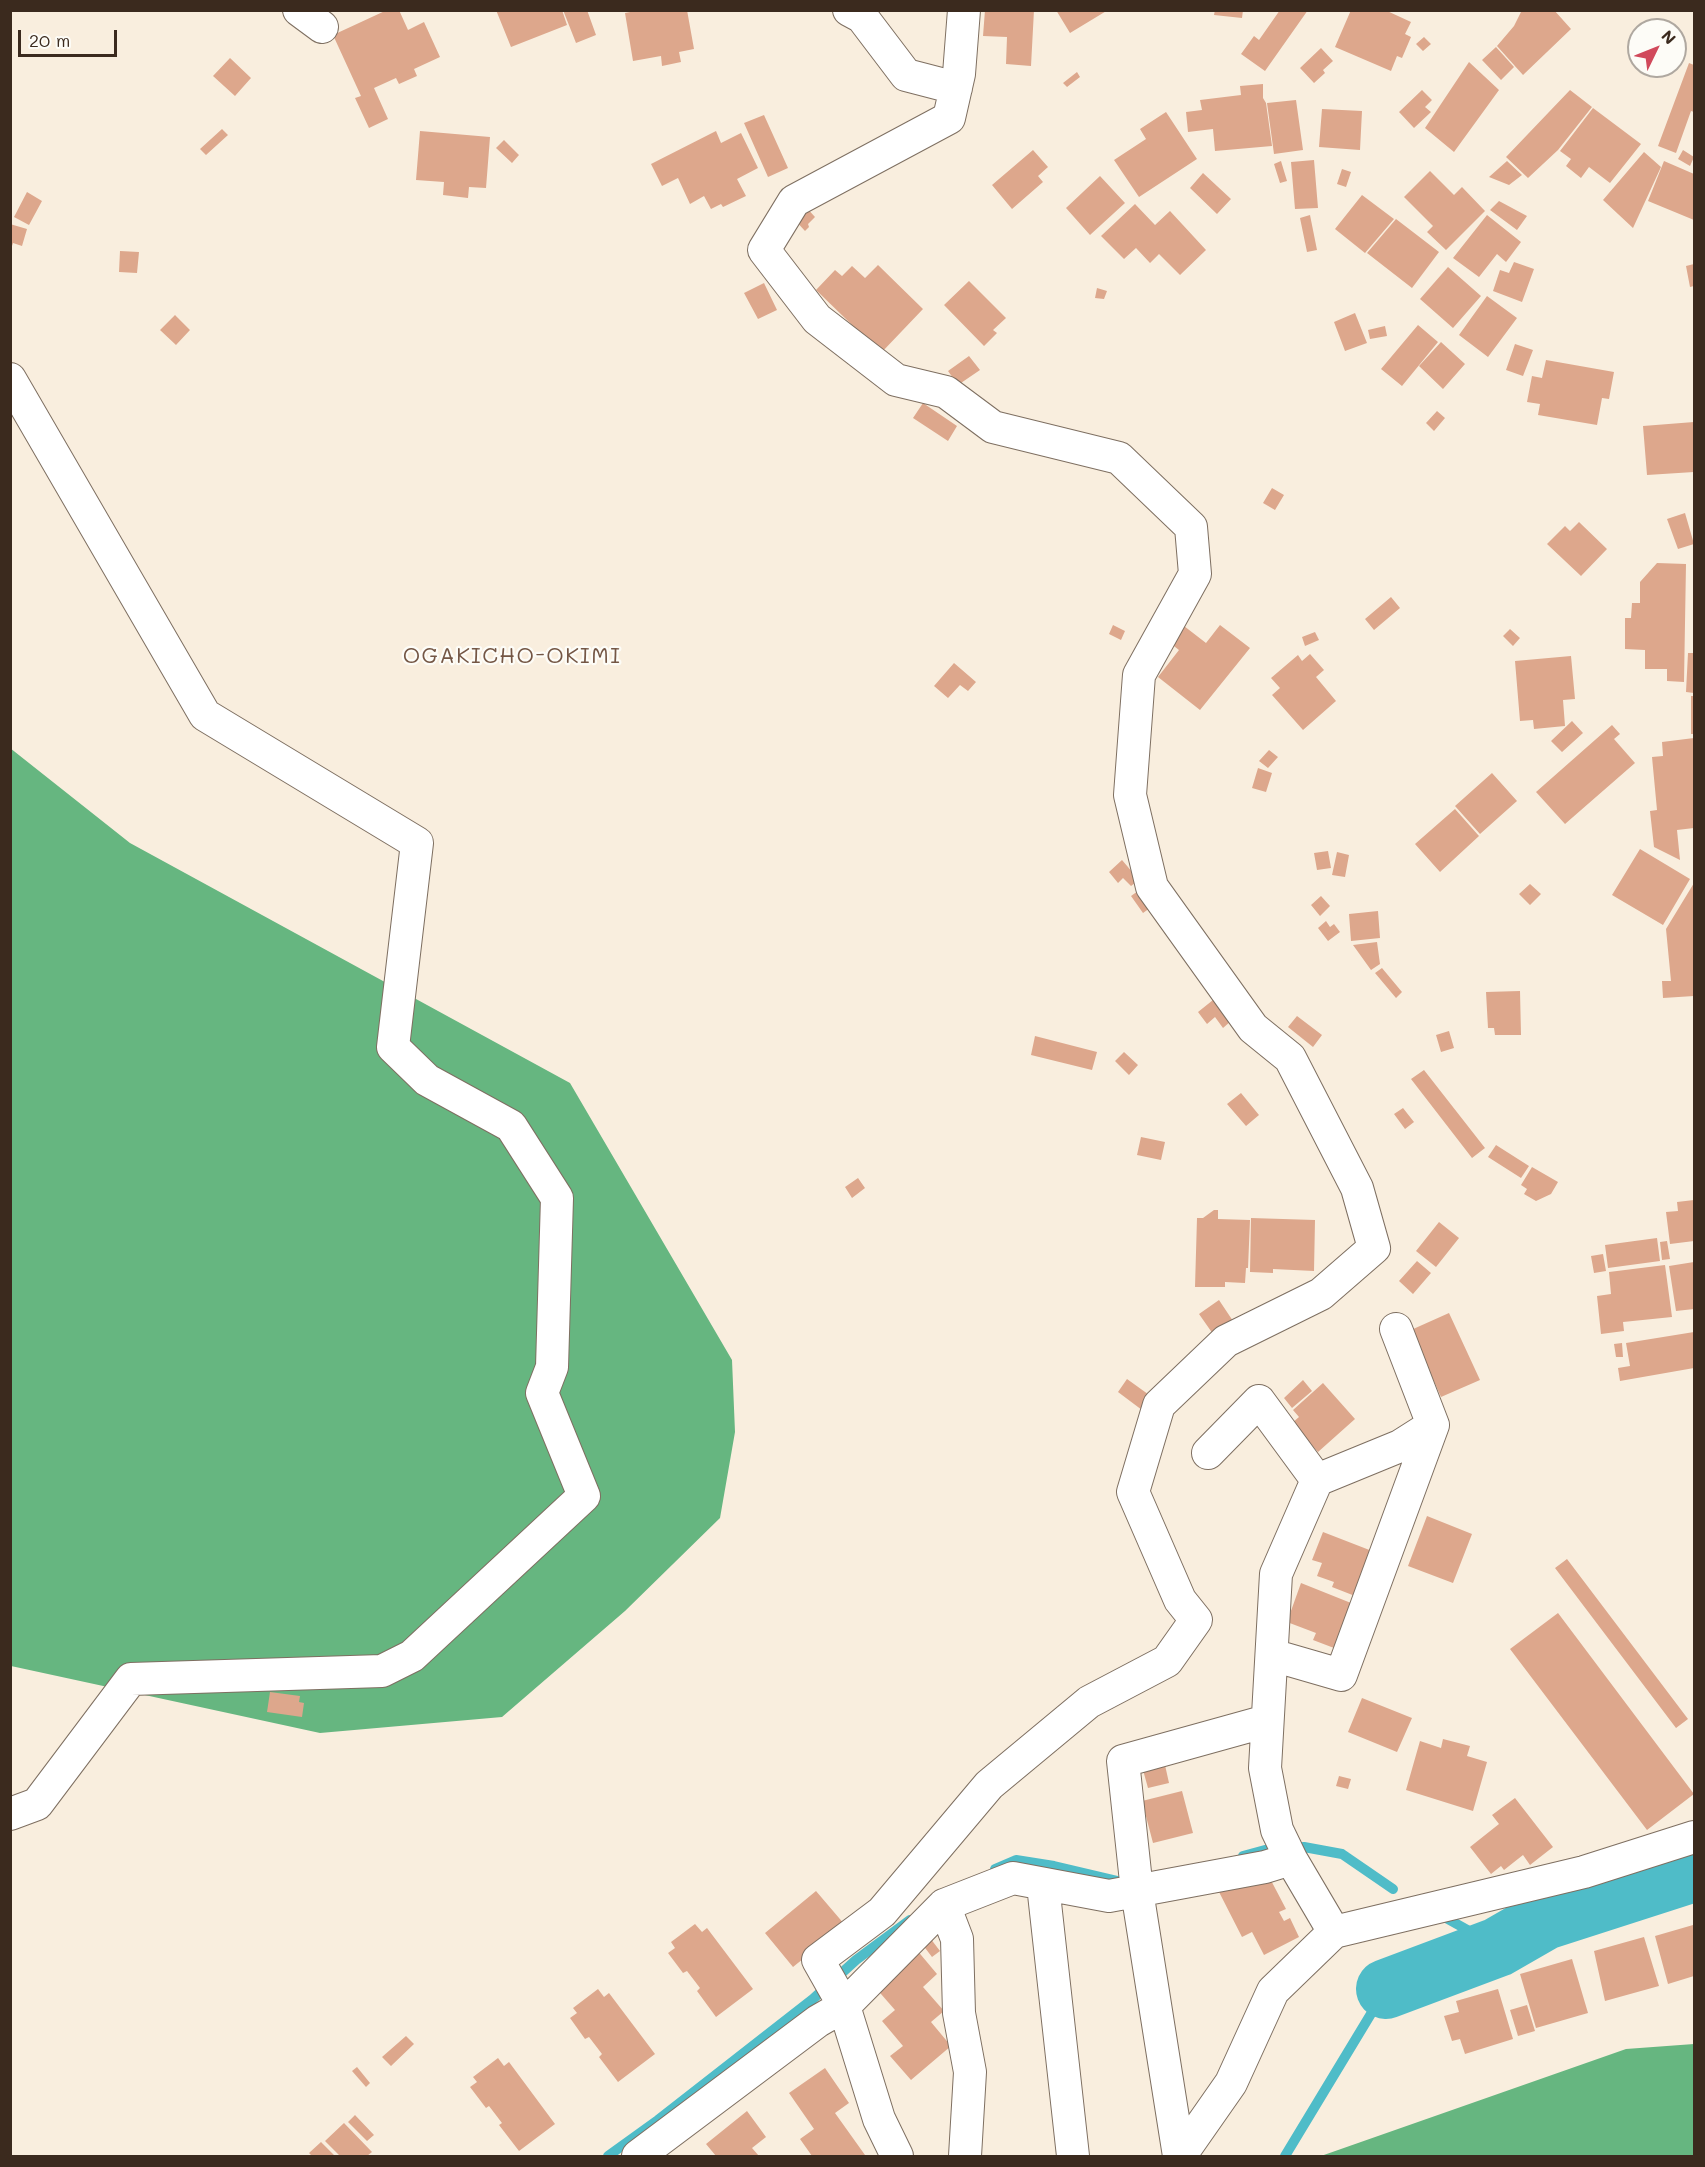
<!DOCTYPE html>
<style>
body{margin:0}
#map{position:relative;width:1705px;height:2167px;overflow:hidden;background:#f9eede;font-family:Mali,sans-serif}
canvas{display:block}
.frame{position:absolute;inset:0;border:12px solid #3b2a1e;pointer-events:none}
.north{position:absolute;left:1627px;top:18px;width:60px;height:60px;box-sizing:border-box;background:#fdfcf7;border:2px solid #afa8a0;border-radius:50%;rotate:47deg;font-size:16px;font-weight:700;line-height:24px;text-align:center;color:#3b2a1e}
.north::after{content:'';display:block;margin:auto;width:21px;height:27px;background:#d1495b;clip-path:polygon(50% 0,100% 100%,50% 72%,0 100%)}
.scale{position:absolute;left:18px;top:30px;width:99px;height:27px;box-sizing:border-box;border:3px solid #3b2a1e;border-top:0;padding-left:8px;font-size:18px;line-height:21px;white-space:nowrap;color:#3b2a1e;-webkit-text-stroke:4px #fdfcf7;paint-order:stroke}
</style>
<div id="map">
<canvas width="1705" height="2167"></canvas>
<div class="frame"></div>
<div class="north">N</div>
<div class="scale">20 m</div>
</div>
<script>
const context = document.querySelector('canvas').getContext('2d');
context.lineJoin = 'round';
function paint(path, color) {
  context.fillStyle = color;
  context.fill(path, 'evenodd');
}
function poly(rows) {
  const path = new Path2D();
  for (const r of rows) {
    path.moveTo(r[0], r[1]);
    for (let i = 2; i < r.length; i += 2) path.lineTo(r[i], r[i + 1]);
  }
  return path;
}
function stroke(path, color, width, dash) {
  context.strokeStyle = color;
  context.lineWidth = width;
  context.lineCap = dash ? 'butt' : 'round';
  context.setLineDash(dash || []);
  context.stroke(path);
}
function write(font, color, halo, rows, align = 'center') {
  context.font = font + ' Mali,sans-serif';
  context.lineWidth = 4.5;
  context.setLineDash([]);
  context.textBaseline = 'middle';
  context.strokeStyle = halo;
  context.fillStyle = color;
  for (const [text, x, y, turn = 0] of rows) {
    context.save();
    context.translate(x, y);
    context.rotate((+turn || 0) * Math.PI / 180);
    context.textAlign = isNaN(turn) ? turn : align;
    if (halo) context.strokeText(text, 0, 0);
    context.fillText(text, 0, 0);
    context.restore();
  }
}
paint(poly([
 [10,748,130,843,570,1083,732,1360,735,1432,720,1518,625,1611,502,1717,320,1733,11,1666],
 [1694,2044,1694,2156,1321,2156,1626,2049]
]), '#66b680');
stroke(poly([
 [1243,1856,1265,1850,1304,1847,1342,1854,1393,1889],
 [995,1869,1016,1860,1054,1866,1122,1882],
 [1446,1918,1498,1947],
 [608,2156,658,2120,813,1999,856,1960,910,1920],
 [1285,2156,1386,1989]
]), '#4fbcc8', 10);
stroke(poly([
 [1386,1989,1498,1947,1545,1920,1694,1872]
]), '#4fbcc8', 60);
paint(poly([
 [387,10,399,10,408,30,424,22,440,57,414,69,417,76,399,84,396,78,374,88,388,119,369,128,355,98,361,96,333,35],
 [496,10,562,10,567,25,511,47],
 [563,10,587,10,596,35,576,43],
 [641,10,687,10,694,49,679,52,681,62,662,66,661,56,633,61,625,13],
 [985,10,1034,10,1031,66,1006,64,1007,37,983,36],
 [1056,10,1108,10,1070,33],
 [1215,10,1243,10,1242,18,1214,15],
 [1280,10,1308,10,1265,71,1241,54,1254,36,1259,40],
 [1351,10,1385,10,1411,22,1405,34,1411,37,1402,58,1397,56,1391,71,1335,47],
 [1522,10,1554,10,1571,29,1523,75,1497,46,1514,26],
 [1424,37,1431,44,1423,51,1416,44],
 [1496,47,1514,67,1501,80,1482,60],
 [1321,48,1333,61,1323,70,1325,73,1314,83,1300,68],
 [230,58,251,78,235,96,213,76],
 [1469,62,1499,90,1454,152,1425,128],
 [1689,63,1694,65,1694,112,1691,111,1676,153,1658,146],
 [1077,72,1080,77,1067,87,1063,83],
 [1263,84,1263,98,1266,103,1272,146,1215,151,1213,129,1188,132,1186,112,1202,110,1200,100,1241,95,1240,86],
 [1422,90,1432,100,1425,107,1431,112,1414,128,1399,112],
 [1570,90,1592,107,1558,150,1528,178,1506,157],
 [1296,100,1303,150,1274,154,1267,103],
 [1593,108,1641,144,1610,183,1589,167,1581,178,1566,166,1571,159,1560,151],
 [1322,109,1362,111,1360,150,1319,147],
 [1166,112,1197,159,1139,197,1114,160,1146,139,1140,129],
 [764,115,788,168,768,177,744,123],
 [222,129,228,135,206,155,200,149],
 [420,131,490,137,486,188,469,187,468,198,443,195,444,182,416,180],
 [716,131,721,143,741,133,758,168,737,179,746,196,723,207,721,204,711,209,704,196,690,204,678,178,662,186,651,164],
 [504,140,519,155,512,163,496,148],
 [1033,150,1048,167,1038,176,1043,182,1012,209,992,185],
 [1683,150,1694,157,1690,166,1678,159],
 [1644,152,1661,167,1633,228,1603,200],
 [1314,160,1318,208,1295,209,1291,162],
 [1281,161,1287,181,1280,183,1274,164],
 [1507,161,1522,175,1509,185,1489,177],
 [1664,161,1694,174,1694,220,1648,201],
 [1342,169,1351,172,1346,187,1337,184],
 [1430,171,1454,195,1462,187,1485,211,1446,250,1427,232,1433,226,1404,197],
 [1203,173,1231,199,1217,214,1190,188],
 [1100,176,1125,203,1090,235,1066,208],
 [27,192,42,201,29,225,14,217],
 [1362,195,1394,219,1365,253,1335,229],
 [1499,201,1527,216,1517,230,1490,210],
 [1135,204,1155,225,1170,211,1206,250,1180,275,1159,254,1150,263,1136,248,1124,259,1101,236],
 [805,206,815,217,808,224,809,227,805,231,793,218],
 [1310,215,1317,250,1307,252,1300,218],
 [1487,215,1521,242,1506,262,1497,254,1479,277,1453,258],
 [1396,219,1439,252,1412,288,1367,253],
 [10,224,27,229,22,246,13,243,11,249],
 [120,251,139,252,137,273,119,272],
 [1514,262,1534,269,1522,302,1493,291,1500,270,1509,273],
 [1694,264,1694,286,1690,287,1686,266],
 [878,265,923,309,881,353,816,290,835,270,842,276,852,266,865,278],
 [1448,267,1481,296,1453,328,1420,299],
 [969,281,1006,318,993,330,997,333,984,346,944,305],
 [764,283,777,310,758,319,744,293],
 [1097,288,1107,291,1104,299,1095,298],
 [1487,296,1517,318,1488,357,1459,335],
 [1355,313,1367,343,1345,351,1334,322],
 [175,315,190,330,176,345,160,330],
 [1418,325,1438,342,1402,386,1381,369],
 [1385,326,1387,336,1370,339,1368,330],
 [1441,342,1465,364,1443,389,1419,366],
 [1515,344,1533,350,1523,376,1506,370],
 [969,356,980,370,958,385,948,371],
 [1546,360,1614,372,1609,399,1602,398,1597,425,1538,415,1540,404,1527,402,1532,376,1542,378],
 [923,403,957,426,948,441,913,418],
 [1437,411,1445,418,1434,431,1426,423],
 [1694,422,1694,472,1647,475,1643,426],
 [1272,488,1284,495,1275,510,1263,503],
 [1685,513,1694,544,1678,549,1667,519],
 [1579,522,1607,549,1581,576,1547,544,1565,526,1570,531],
 [1657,563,1686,564,1684,682,1667,681,1667,669,1645,669,1645,650,1625,649,1625,618,1631,618,1632,603,1640,603,1640,582],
 [1391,597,1400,608,1374,630,1365,619],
 [1113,625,1125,631,1121,640,1109,634],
 [1220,625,1250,648,1200,710,1158,677,1179,650,1170,643,1184,626,1206,643],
 [1510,629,1520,638,1513,646,1503,636],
 [1315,632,1319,640,1305,646,1302,637],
 [1688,653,1694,653,1694,693,1686,692],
 [1310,654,1324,670,1316,677,1336,701,1303,730,1272,695,1280,688,1271,678,1298,655,1302,661],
 [1571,656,1575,699,1563,700,1565,726,1534,729,1533,720,1520,721,1515,661],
 [954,663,976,682,968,691,960,685,948,698,934,686],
 [1691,696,1694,696,1694,734,1691,734],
 [1572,721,1583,733,1562,752,1551,741],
 [1612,725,1620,734,1614,739,1635,763,1565,824,1536,792],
 [1694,738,1694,828,1677,830,1680,860,1654,847,1650,811,1657,810,1652,757,1663,756,1662,742],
 [1269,750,1278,757,1268,768,1259,761],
 [1258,768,1272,773,1266,792,1252,788],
 [1492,773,1517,801,1480,834,1455,806],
 [1455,809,1479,836,1440,872,1415,844],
 [1640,849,1690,879,1663,925,1612,895],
 [1328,851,1331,868,1317,870,1314,853],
 [1337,852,1349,855,1345,877,1332,875],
 [1122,860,1139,880,1131,886,1123,878,1118,883,1109,872],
 [1694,883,1694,996,1663,998,1662,981,1671,981,1666,929],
 [1530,884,1541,894,1530,905,1519,894],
 [1138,891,1150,908,1143,913,1131,896],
 [1321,896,1330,906,1320,916,1311,905],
 [1378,911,1380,938,1351,941,1349,914],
 [1326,921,1330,927,1334,924,1340,932,1328,941,1318,928],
 [1377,942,1380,964,1371,970,1353,945],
 [1382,968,1402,992,1396,998,1375,973],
 [1520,991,1521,1035,1495,1035,1494,1028,1488,1028,1486,992],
 [1213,1000,1231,1021,1223,1028,1215,1017,1207,1024,1198,1012],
 [1297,1016,1322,1035,1313,1047,1288,1027],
 [1449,1031,1454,1048,1441,1052,1436,1035],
 [1035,1036,1097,1052,1092,1070,1031,1055],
 [1124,1052,1138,1065,1129,1075,1115,1061],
 [1424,1070,1485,1148,1472,1158,1411,1079],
 [1241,1093,1259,1115,1246,1126,1227,1104],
 [1403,1108,1414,1122,1405,1129,1394,1114],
 [1141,1137,1165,1142,1161,1160,1137,1155],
 [1496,1145,1529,1166,1521,1178,1488,1157],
 [1532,1167,1558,1182,1551,1194,1536,1201,1524,1194,1527,1189,1521,1185],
 [858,1178,865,1188,852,1198,845,1187],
 [1694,1200,1694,1241,1670,1244,1666,1212,1678,1211,1677,1202],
 [1214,1210,1218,1210,1218,1219,1250,1220,1248,1268,1246,1268,1245,1283,1225,1282,1225,1287,1195,1287,1197,1218,1203,1218],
 [1251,1218,1315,1220,1314,1271,1273,1269,1273,1273,1250,1272],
 [1439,1222,1459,1238,1436,1267,1416,1251],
 [1657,1238,1660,1261,1608,1268,1605,1245],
 [1667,1241,1670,1259,1662,1260,1660,1242],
 [1603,1254,1606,1271,1594,1273,1591,1256],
 [1417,1261,1431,1273,1413,1294,1399,1281],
 [1694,1262,1694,1309,1676,1311,1669,1266],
 [1665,1265,1672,1317,1623,1322,1624,1331,1601,1334,1597,1296,1611,1294,1609,1272],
 [1219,1300,1233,1321,1213,1334,1199,1314],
 [1449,1313,1480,1380,1441,1397,1411,1330],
 [1694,1332,1694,1368,1620,1381,1618,1368,1630,1366,1626,1343],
 [1622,1343,1623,1357,1616,1357,1614,1344],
 [1127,1379,1152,1397,1142,1410,1118,1392],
 [1303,1380,1312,1391,1292,1408,1284,1398],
 [1323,1383,1355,1419,1318,1452,1292,1423,1299,1417,1293,1410],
 [1427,1516,1472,1534,1453,1583,1408,1566],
 [1323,1532,1372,1551,1355,1596,1332,1587,1334,1582,1317,1576,1322,1563,1312,1560],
 [1567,1559,1688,1719,1676,1728,1555,1568],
 [1301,1583,1351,1603,1334,1648,1313,1640,1316,1633,1287,1622],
 [1558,1613,1694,1794,1647,1830,1510,1649],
 [270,1692,300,1696,299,1702,304,1703,302,1717,267,1712],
 [1362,1698,1412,1718,1397,1752,1348,1732],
 [1443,1739,1470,1746,1467,1756,1487,1762,1473,1811,1406,1790,1420,1741,1441,1748],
 [1165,1765,1169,1783,1148,1788,1143,1770],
 [1339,1776,1351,1779,1348,1789,1336,1786],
 [1182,1791,1193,1833,1153,1843,1142,1801],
 [1515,1798,1553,1847,1530,1865,1523,1855,1504,1870,1501,1866,1491,1874,1470,1847,1499,1824,1492,1815],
 [1265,1869,1286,1909,1279,1912,1284,1921,1290,1918,1299,1937,1264,1955,1252,1932,1242,1937,1218,1890],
 [816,1891,845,1925,793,1967,765,1933],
 [695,1924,702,1932,707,1928,753,1989,716,2017,697,1991,700,1988,687,1971,683,1973,668,1953,675,1948,671,1942],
 [1693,1925,1694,1976,1668,1984,1655,1936],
 [927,1934,940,1951,932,1957,919,1940],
 [1644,1937,1659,1986,1605,2001,1594,1951],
 [916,1949,937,1974,923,1987,944,2011,931,2022,951,2046,911,2080,890,2056,903,2046,882,2021,895,2010,874,1986],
 [1572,1959,1588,2013,1536,2028,1520,1974],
 [598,1989,604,1997,609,1993,655,2054,618,2082,599,2057,602,2054,589,2037,585,2039,570,2018,577,2013,573,2008],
 [1498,1989,1513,2039,1465,2054,1460,2039,1452,2041,1444,2016,1459,2012,1456,2001],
 [1527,2005,1535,2031,1518,2036,1510,2010],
 [406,2036,414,2044,391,2066,382,2057],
 [498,2058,504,2066,509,2062,555,2124,519,2151,499,2125,502,2123,489,2106,486,2108,470,2087,477,2082,473,2077],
 [357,2067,370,2083,366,2087,352,2071],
 [825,2068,849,2103,835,2113,865,2155,862,2156,812,2156,800,2139,814,2129,789,2093],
 [747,2111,766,2137,752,2148,759,2156,716,2156,706,2144],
 [355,2115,374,2135,367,2141,348,2122],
 [344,2123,372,2152,367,2156,340,2156,325,2141],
 [321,2142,335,2156,312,2156,309,2153]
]), '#dda78c');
const street = poly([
 [299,10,322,27],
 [849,10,862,17,906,75,956,88],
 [10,379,205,715,417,843,393,1047,427,1080,511,1126,557,1198,552,1367,542,1393,584,1496,412,1656,382,1671,131,1679,37,1804,10,1814],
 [1208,1453,1259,1401,1317,1480],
 [1272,1655,1341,1675,1433,1425],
 [1291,1859,1277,1830,1265,1768,1276,1574,1317,1480,1400,1446,1433,1425,1396,1329],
 [1043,1885,1073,2156],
 [944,1905,957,1939,959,2013,970,2072,965,2156],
 [638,2156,818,2021,844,2006,944,1905,1013,1878,1109,1896,1265,1867,1291,1859,1334,1932],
 [897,2156,879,2119,844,2006,818,1960,882,1912,989,1785,1089,1702,1167,1661,1196,1620,1180,1600,1133,1492,1159,1405,1226,1341,1321,1294,1374,1248,1357,1188,1290,1058,1253,1028,1152,887,1130,795,1139,675,1195,574,1191,527,1119,458,993,427,946,392,896,380,817,319,764,250,794,201,949,118,959,74,964,10],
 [1179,2156,1137,1891,1123,1761,1267,1721],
 [1180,2156,1231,2083,1273,1991,1334,1932,1584,1872,1694,1837]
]);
stroke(street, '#7e6f61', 34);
stroke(street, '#fff', 32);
context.letterSpacing = '1.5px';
write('22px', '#745644', '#fdfcf7', [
 ["OGAKICHO-OKIMI",512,656]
]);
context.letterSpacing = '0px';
</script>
